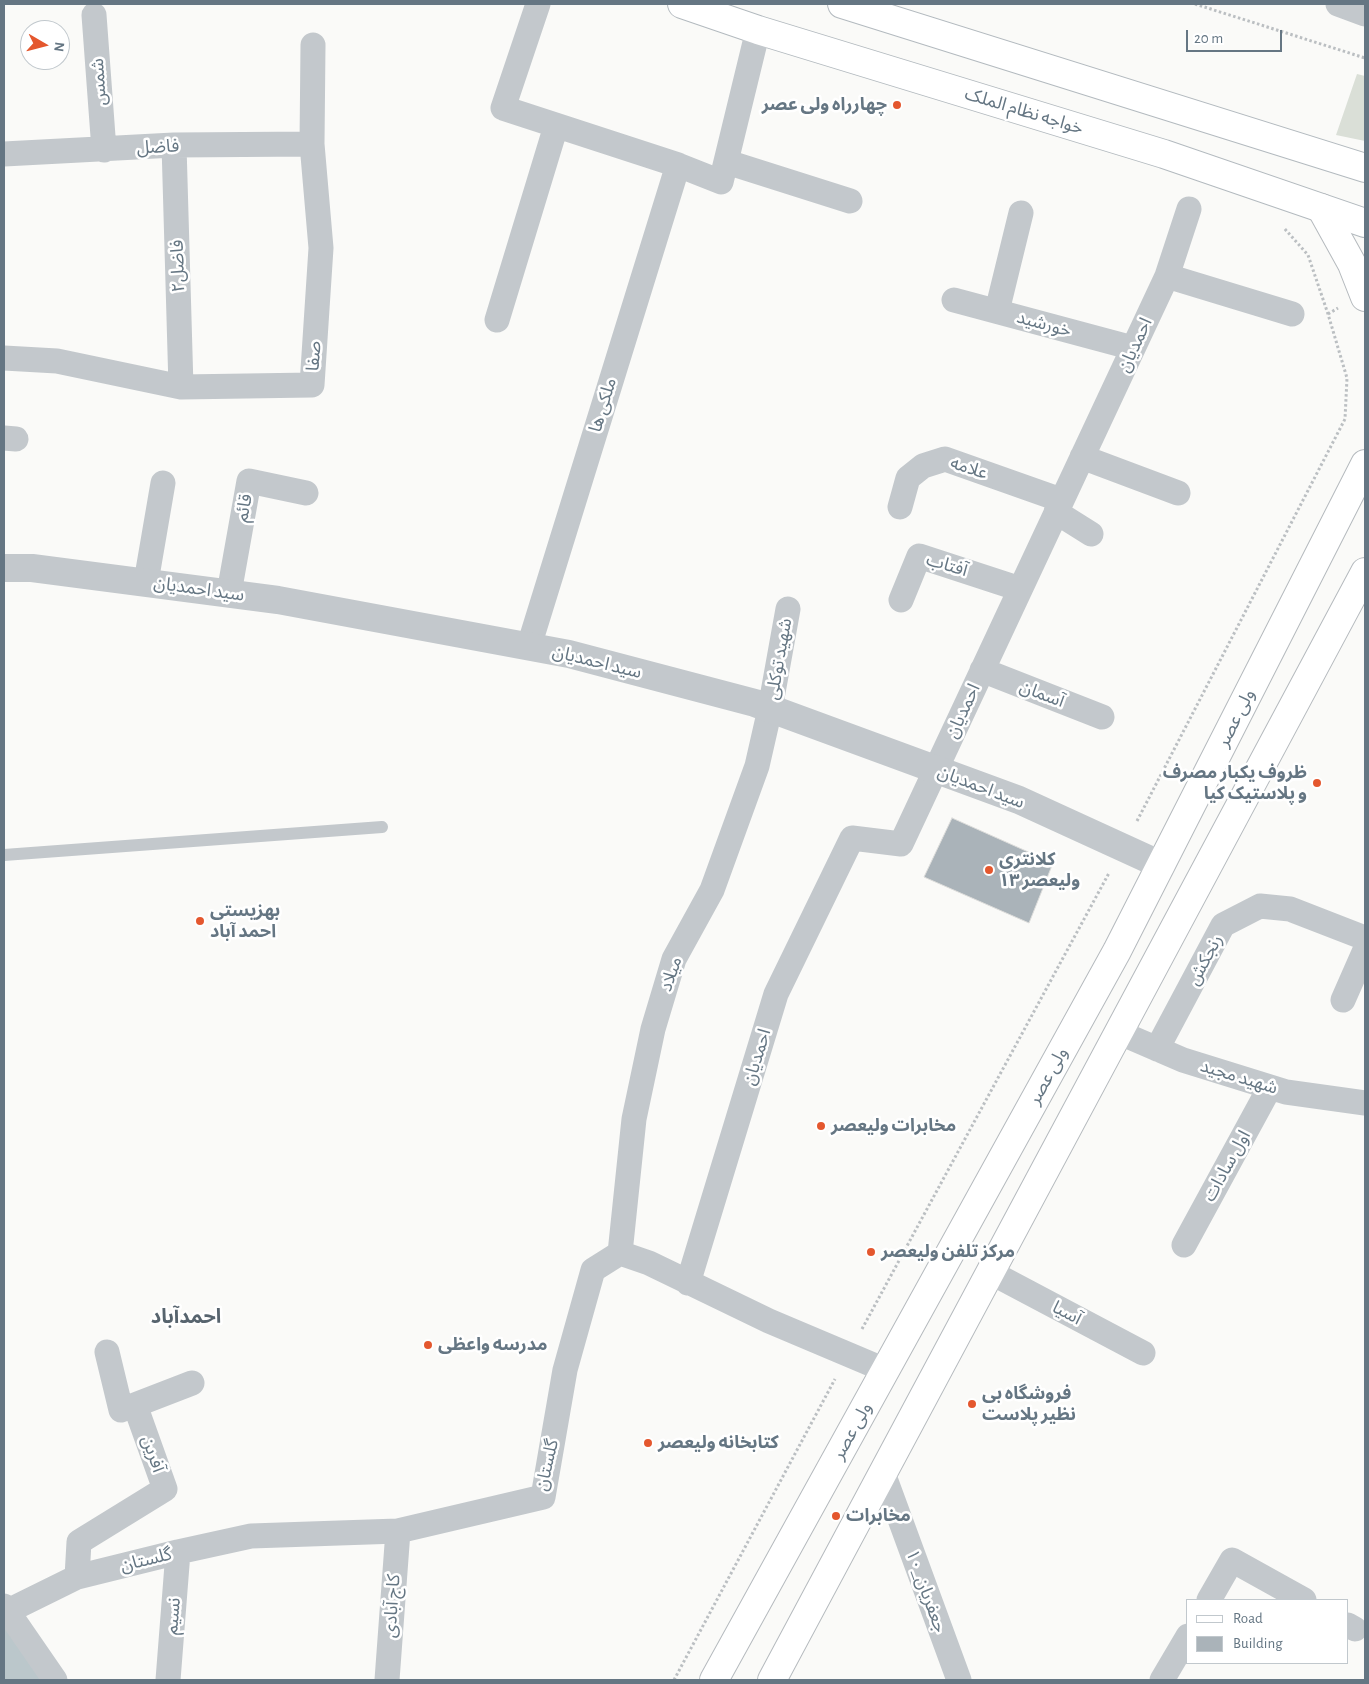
<!DOCTYPE html>
<meta charset="utf-8">
<style>
body{margin:0}
#map{position:relative;width:1369px;height:1684px;overflow:hidden;background:#fafaf8;font-family:"Alegreya Sans",sans-serif}
canvas{display:block}
.frame{position:absolute;inset:0;border:5px solid #657683;pointer-events:none}
.legend{position:absolute;left:1186px;top:1599px;width:162px;height:65px;box-sizing:border-box;background:#fff;border:1px solid #c1c8cd;margin:0;padding:6px 9px;list-style:none;font-size:15px;color:#657683}
.legend li{display:flex;align-items:center;gap:10px;height:25px}
.legend b{width:25px;border:1px solid #c1c8cd}
.north{position:absolute;left:20px;top:20px;width:50px;height:50px;box-sizing:border-box;background:#fff;border:1px solid #c1c8cd;border-radius:50%;rotate:98deg;font-size:14px;font-weight:700;line-height:20px;text-align:center;color:#657683}
.north::after{content:'';display:block;margin:auto;width:18px;height:22px;background:#e4572e;clip-path:polygon(50% 0,100% 100%,50% 72%,0 100%)}
.scale{position:absolute;left:1186px;top:30px;width:96px;height:22px;box-sizing:border-box;border:2px solid #657683;border-top:0;padding-left:6px;font-size:15px;line-height:18px;white-space:nowrap;color:#657683;-webkit-text-stroke:4px #fff;paint-order:stroke}
</style>
<div id="map">
<canvas width="1369" height="1684"></canvas>
<div class="frame"></div>
<ul class="legend">
<li><b style="height:6px;background:#fff"></b>Road</li>
<li><b style="height:14px;background:#aab3b9"></b>Building</li>
</ul>
<div class="north">N</div>
<div class="scale">20 m</div>
</div>
<script>
const context = document.querySelector('canvas').getContext('2d');
context.lineJoin = 'round';
function paint(path, color) {
  context.fillStyle = color;
  context.fill(path, 'evenodd');
}
function poly(rows) {
  const path = new Path2D();
  for (const r of rows) {
    path.moveTo(r[0], r[1]);
    for (let i = 2; i < r.length; i += 2) path.lineTo(r[i], r[i + 1]);
  }
  return path;
}
function stroke(path, color, width, dash) {
  context.strokeStyle = color;
  context.lineWidth = width;
  context.lineCap = dash ? 'butt' : 'round';
  context.setLineDash(dash || []);
  context.stroke(path);
}
function write(font, color, halo, rows, align = 'center') {
  context.font = font + ' "Alegreya Sans","Noto Sans Arabic",sans-serif';
  context.lineWidth = 5;
  context.setLineDash([]);
  context.textBaseline = 'middle';
  context.strokeStyle = halo;
  context.fillStyle = color;
  for (const [text, x, y, turn = 0] of rows) {
    context.save();
    context.translate(x, y);
    context.rotate((+turn || 0) * Math.PI / 180);
    context.textAlign = isNaN(turn) ? turn : align;
    if (halo) context.strokeText(text, 0, 0);
    context.fillText(text, 0, 0);
    context.restore();
  }
}
paint(poly([
 [1357,74,1365,76,1365,141,1336,135]
]), '#dadfd7');
stroke(poly([
 [4,1657,20,1680]
]), '#bbc7cb', 58);
const building = poly([
 [952,818,1053,863,1029,923,924,877,952,818]
]);
paint(building, '#aab3b9');
stroke(building, '#dcdcda', 1);
const secondary = poly([
 [682,4,758,30,1164,154,1365,223],
 [842,4,1365,168]
]);
const primary = poly([
 [1321,208,1352,264,1365,297],
 [714,1680,1117,951,1365,464],
 [772,1680,1365,572]
]);
stroke(secondary, '#b3babf', 30);
stroke(primary, '#b5babe', 30);
stroke(poly([
 [1195,4,1365,58],
 [1328,314,1338,308],
 [1137,821,1345,419,1347,378,1328,314,1308,255,1284,228],
 [862,1329,1109,873],
 [674,1680,835,1379]
]), '#bbbfc2', 3, [2.5, 2.5]);
stroke(poly([
 [4,855,382,827]
]), '#c3c8cc', 12);
stroke(poly([
 [538,4,503,108,678,165],
 [1338,4,1365,14],
 [94,15,104,150],
 [174,145,181,387],
 [4,154,174,145,312,144],
 [727,162,850,201],
 [1167,276,1292,314],
 [954,300,1133,348],
 [997,311,1021,213],
 [497,320,556,126],
 [4,358,57,361,181,387,312,385,321,248,312,144,313,45],
 [4,438,16,439],
 [1082,457,1178,493],
 [900,507,908,478,923,466,945,459,1061,500],
 [1056,512,1091,534],
 [146,582,163,483],
 [229,593,249,481,306,493],
 [901,600,919,556,1020,589],
 [529,646,678,165,721,182,758,30],
 [982,670,1102,717],
 [1343,1000,1365,950],
 [1118,1032,1183,1060,1286,1092,1365,1103],
 [1157,1049,1223,925,1260,906,1290,909,1365,938],
 [1184,1245,1270,1087],
 [620,1253,634,1119,653,1029,674,959,712,890,757,766,770,709,788,609],
 [620,1253,649,1263,769,1321,885,1370],
 [990,1272,1143,1353],
 [688,1283,776,994,852,838,901,844,1167,276,1189,209],
 [107,1352,121,1410,135,1405],
 [883,1473,959,1680],
 [77,1577,79,1542,165,1489,135,1405,192,1383],
 [1209,1600,1232,1560,1304,1600],
 [4,1606,55,1680],
 [4,1613,77,1577,178,1552,251,1536,398,1531,543,1497,565,1370,593,1270,620,1253],
 [1348,1625,1355,1629],
 [168,1680,178,1552],
 [387,1680,398,1531],
 [1162,1680,1188,1636]
]), '#c3c8cc', 25);
stroke(poly([
 [4,568,32,568,278,600,569,654,755,703,1019,800,1161,865]
]), '#c3c8cc', 28);
stroke(secondary, '#fff', 28);
stroke(primary, '#fff', 28);
for (const [x, y, r, color] of [
 [897,105,5,"#e4572e"],
 [1317,783,5,"#e4572e"],
 [989,870,5,"#e4572e"],
 [200,921,5,"#e4572e"],
 [821,1126,5,"#e4572e"],
 [871,1252,5,"#e4572e"],
 [428,1345,5,"#e4572e"],
 [972,1404,5,"#e4572e"],
 [648,1443,5,"#e4572e"],
 [836,1516,5,"#e4572e"]
]) {
  const dot = new Path2D();
  dot.arc(x, y, r, 0, 2 * Math.PI);
  context.fillStyle = color;
  context.fill(dot);
  stroke(dot, '#fff', 2);
}
write('18px', '#657683', '#fff', [
 ["شمس",99,82,-94],
 ["خواجه نظام الملک",1024,111,17],
 ["فاضل",158,147,-3],
 ["فاضل۲",178,266,-92],
 ["خورشید",1044,324,15],
 ["احمدیان",1135,345,-65],
 ["صفا",314,356,-86],
 ["ملکی ها",603,405,-73],
 ["علامه",969,468,18],
 ["قائم",244,508,-80],
 ["آفتاب",947,565,17],
 ["سید احمدیان",199,589,8],
 ["شهید توکلی",779,659,-80],
 ["سید احمدیان",597,662,14],
 ["آسمان",1042,694,21],
 ["احمدیان",963,711,-65],
 ["ولی عصر",1236,718,-63],
 ["سید احمدیان",981,787,21],
 ["رنجکش",1205,960,-62],
 ["میلاد",671,974,-71],
 ["احمدیان",757,1057,-73],
 ["ولی عصر",1048,1076,-61],
 ["شهید مجید",1239,1077,17],
 ["اول سادات",1227,1166,-61],
 ["آسیا",1067,1313,28],
 ["ولی عصر",852,1431,-61],
 ["آفرین",153,1454,71],
 ["گلستان",547,1465,-77],
 ["گلستان",146,1560,-14],
 ["۱۰_جعفریان",926,1591,70],
 ["کاج آبادی",392,1606,-86],
 ["نسیم",173,1616,-85]
]);
write('bold 18px', '#657683', '#fff', [
 ["چهارراه ولی عصر",887,105,"right"],
 ["ظروف یکبار مصرف",1307,773,"right"],
 ["و پلاستیک کیا",1307,794,"right"],
 ["کلانتری",999,860],
 ["۱۳ ولیعصر",999,881],
 ["بهزیستی",210,911],
 ["احمد آباد",210,932],
 ["مخابرات ولیعصر",831,1126],
 ["مرکز تلفن ولیعصر",881,1252],
 ["مدرسه واعظی",438,1345],
 ["فروشگاه بی",982,1394],
 ["نظیر پلاست",982,1415],
 ["کتابخانه ولیعصر",658,1443],
 ["مخابرات",846,1516]
], 'left');
write('bold 20px', '#57646e', '#fff', [
 ["احمدآباد",186,1317]
]);
</script>
